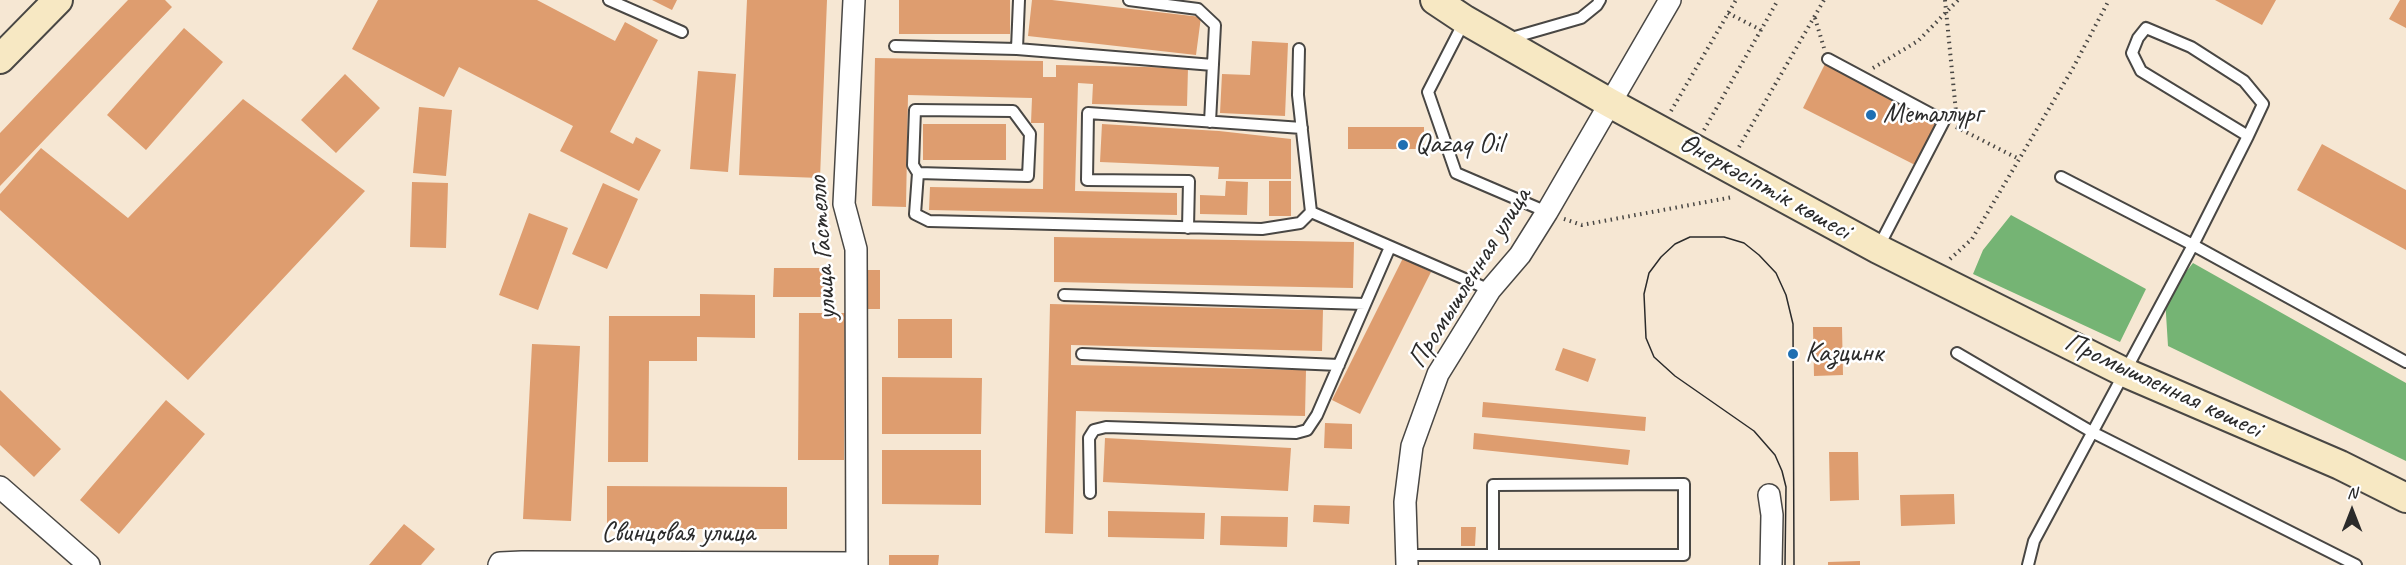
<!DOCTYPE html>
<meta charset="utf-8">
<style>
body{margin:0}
#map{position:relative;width:2406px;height:565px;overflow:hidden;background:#f6e7d3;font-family:Caveat,sans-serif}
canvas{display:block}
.north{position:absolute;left:2322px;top:481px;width:60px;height:60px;-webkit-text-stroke:4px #fff;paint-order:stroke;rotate:0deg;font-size:16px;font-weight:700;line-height:24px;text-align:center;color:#2b2b2b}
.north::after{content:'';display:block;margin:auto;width:21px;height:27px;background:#2b2b2b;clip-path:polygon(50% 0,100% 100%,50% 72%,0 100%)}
</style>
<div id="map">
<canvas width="2406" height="565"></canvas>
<div class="north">N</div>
</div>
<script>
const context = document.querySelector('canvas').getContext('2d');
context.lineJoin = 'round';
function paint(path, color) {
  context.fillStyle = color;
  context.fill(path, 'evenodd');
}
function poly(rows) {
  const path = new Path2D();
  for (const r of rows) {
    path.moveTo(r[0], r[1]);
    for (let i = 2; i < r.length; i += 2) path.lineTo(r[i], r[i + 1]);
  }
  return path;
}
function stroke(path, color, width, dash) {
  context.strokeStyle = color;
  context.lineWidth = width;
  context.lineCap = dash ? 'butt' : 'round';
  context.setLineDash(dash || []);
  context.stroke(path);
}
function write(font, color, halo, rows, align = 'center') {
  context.font = font + ' Caveat,sans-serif';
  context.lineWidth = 5;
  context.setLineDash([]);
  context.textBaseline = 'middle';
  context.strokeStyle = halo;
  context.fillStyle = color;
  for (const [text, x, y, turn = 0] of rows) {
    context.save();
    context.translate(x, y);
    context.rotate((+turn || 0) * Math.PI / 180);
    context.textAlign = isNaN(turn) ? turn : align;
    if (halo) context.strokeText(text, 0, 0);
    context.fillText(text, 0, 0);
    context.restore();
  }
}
paint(poly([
 [2011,215,2146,289,2120,342,1973,274,1983,250],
 [2193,263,2406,383,2406,461,2168,346,2165,298]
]), '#75b474');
paint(poly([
 [128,0,165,0,172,7,0,186,0,133],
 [378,0,537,0,615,41,625,22,658,40,610,132,633,144,636,137,661,150,639,191,560,151,573,126,459,67,444,97,352,49],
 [652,0,677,0,672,10],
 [747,0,827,0,820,178,739,175],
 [899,0,1010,0,1010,34,899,34],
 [1032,0,1052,0,1201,17,1196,55,1028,36],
 [2215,0,2276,0,2262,25],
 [2400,0,2406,0,2406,28,2389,19],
 [184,28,223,62,146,150,107,115],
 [1252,41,1288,43,1285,116,1220,113,1222,74,1250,75],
 [875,58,1043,61,1043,77,1056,77,1056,65,1188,68,1187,106,1092,104,1093,84,1078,83,1075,191,1177,193,1177,215,929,210,930,187,1043,189,1044,123,1031,123,1032,98,908,95,906,207,872,206],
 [1825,64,1940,123,1917,166,1803,108],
 [698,71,736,74,728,172,690,169],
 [345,74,380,108,336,153,301,120],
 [243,99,365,191,188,380,0,210,0,194,41,148,128,218],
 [419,107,452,110,446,176,413,173],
 [923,124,1006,124,1006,160,923,160],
 [1102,124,1219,131,1291,139,1291,179,1218,179,1219,167,1100,162],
 [1348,127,1424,127,1424,149,1348,149],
 [2322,144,2406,190,2406,250,2297,190],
 [1226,181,1248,182,1247,215,1200,214,1200,195,1225,196],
 [1269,181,1291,181,1291,216,1269,216],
 [412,182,448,183,446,248,410,247],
 [603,183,638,199,607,269,572,254],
 [529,213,568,228,538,310,499,295],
 [1054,237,1354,242,1353,288,1054,282],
 [1403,258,1431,272,1360,414,1332,400],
 [774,268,827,268,827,297,773,297],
 [868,270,880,270,880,309,868,309],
 [700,294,755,295,755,338,697,337,697,361,649,361,648,462,608,462,609,316,700,316],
 [1050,304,1323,310,1322,351,1071,345,1071,365,1306,370,1305,416,1076,411,1073,534,1045,533],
 [799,313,845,313,844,460,798,460],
 [898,319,952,319,952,358,898,358],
 [1813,327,1842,327,1843,375,1814,376],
 [532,344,580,346,571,521,523,519],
 [1563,348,1596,359,1588,382,1555,370],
 [882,377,982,378,981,434,882,434],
 [0,390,61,449,34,477,0,445],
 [166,400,205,434,119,534,80,500],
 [1483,402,1646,417,1645,431,1482,417],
 [1325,423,1352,424,1352,449,1324,448],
 [1474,433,1630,450,1628,465,1473,449],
 [1105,438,1291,448,1288,491,1103,482],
 [882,450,981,450,981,505,882,504],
 [1829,452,1858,452,1859,500,1830,501],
 [607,486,787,487,787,529,607,529],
 [1954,494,1955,524,1901,526,1900,495],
 [1314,505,1350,506,1349,524,1313,522],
 [1108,511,1205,513,1204,539,1108,537],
 [1221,516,1288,517,1287,547,1220,545],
 [404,524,435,549,421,565,369,565],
 [1461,527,1476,527,1475,546,1461,546],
 [889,555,939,555,938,565,889,565],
 [1860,561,1860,565,1828,565,1828,562]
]), '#de9d6f');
const lane = poly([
 [609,0,682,32],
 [1019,0,1017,49,1213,65],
 [1129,0,1198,9,1215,25,1210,122],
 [1465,20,1428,92,1456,173,1547,212],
 [1508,39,1581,18,1597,5,1600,0],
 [895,46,1017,49],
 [1299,49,1298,95,1311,212,1490,290],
 [1828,59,1944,121,1878,248],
 [918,173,913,165,915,110,1013,111,1030,134,1028,176,918,173,915,214,929,221,1262,229,1300,223,1311,212],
 [2061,177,2193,245,2406,362],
 [1188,228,1189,181,1087,180,1088,113,1302,128],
 [1064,295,1365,304],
 [1957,353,2092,432,2356,565],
 [1082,354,1339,365],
 [1090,493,1089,438,1094,430,1106,427,1296,433,1307,430,1317,415,1390,247],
 [1407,555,1684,555,1684,484,1493,485,1493,555],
 [2028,565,2034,541,2193,245,2248,136,2263,104,2244,81,2191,47,2146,28,2138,38,2132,53,2141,71,2248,136]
]);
const street = poly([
 [854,0,844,204,856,249,857,565],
 [0,487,89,565],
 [1769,495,1772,515,1771,565],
 [499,565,500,563,522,562,857,563],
 [1407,565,1405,502,1412,446,1438,374,1490,290,1520,255,1547,212,1670,0]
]);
const secondary = poly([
 [1435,0,1465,20,1610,103,1878,249,2126,373,2340,465,2406,498],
 [0,59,58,0]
]);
stroke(lane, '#494744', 14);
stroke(street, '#494744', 24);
stroke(secondary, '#494744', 32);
stroke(poly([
 [1945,0,1956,112],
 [1728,13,1761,30],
 [1815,18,1824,48],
 [1873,68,1918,41,1958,0],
 [1671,111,1736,0],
 [1956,127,2019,159],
 [1704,130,1778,0],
 [1739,147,1824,0],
 [1564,219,1582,225,1733,197],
 [1950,259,1972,239,2073,68,2109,0]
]), '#494744', 4, [1.5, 4.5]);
stroke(lane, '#fff', 10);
stroke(street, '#fff', 21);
stroke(secondary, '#f7e8c3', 28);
stroke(poly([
 [1785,565,1786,487,1782,471,1775,455,1754,431,1675,376,1654,357,1646,338,1644,294,1649,273,1661,257,1675,244,1690,237,1724,237,1744,243,1759,255,1776,273,1786,295,1793,324,1794,565]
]), '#2b2b2b', 1.5);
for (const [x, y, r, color] of [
 [1871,115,6,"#1f6fb2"],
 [1403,145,6,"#1f6fb2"],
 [1793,354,6,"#1f6fb2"]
]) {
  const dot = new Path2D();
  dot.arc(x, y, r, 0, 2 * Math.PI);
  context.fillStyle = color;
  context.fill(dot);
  stroke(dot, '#fff', 2);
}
write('28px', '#2b2b2b', '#fff', [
 ["Металлург",1883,115],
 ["Qazaq Oil",1415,145],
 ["Казцинк",1805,354]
], 'left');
write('28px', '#2b2b2b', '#fff', [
 ["Өнеркәсіптік көшесі",1765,187,29],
 ["улица Гастелло",823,248,-94],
 ["Промышленная улица",1470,278,-58],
 ["Промышленная көшесі",2163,386,25],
 ["Свинцовая улица",678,534]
]);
</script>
